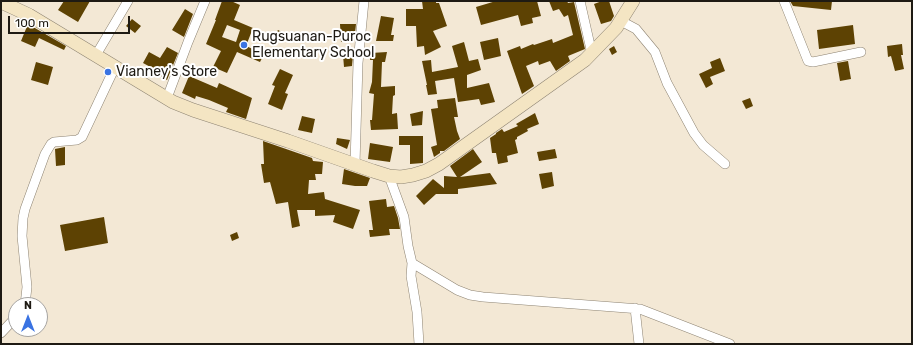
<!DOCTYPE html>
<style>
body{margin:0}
#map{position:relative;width:913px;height:345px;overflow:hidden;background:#f3e8d5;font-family:Rubik,sans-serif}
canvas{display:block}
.frame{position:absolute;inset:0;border:2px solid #1e1a13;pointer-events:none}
.north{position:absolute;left:8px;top:297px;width:40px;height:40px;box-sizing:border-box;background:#fff;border:1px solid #a5a3a1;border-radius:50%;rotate:0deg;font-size:11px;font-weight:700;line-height:16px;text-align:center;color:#1e1a13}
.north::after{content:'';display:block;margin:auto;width:14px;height:18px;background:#3a73e2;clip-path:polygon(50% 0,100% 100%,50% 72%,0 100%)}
.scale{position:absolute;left:8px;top:16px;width:122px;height:18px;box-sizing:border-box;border:2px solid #1e1a13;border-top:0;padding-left:5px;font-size:12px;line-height:14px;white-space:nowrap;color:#1e1a13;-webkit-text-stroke:3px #fff;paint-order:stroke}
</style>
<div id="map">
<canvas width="913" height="345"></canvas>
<div class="frame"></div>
<div class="north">N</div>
<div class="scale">100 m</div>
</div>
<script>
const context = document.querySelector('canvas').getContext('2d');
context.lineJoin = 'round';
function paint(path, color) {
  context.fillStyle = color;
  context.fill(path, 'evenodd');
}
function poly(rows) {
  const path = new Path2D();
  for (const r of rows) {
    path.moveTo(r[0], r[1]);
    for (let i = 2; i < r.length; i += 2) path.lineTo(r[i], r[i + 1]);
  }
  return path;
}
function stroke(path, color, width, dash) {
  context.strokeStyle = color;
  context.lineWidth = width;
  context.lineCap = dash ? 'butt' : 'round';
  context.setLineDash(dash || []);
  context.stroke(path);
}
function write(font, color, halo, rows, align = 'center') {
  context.font = font + ' Rubik,sans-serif';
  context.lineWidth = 4;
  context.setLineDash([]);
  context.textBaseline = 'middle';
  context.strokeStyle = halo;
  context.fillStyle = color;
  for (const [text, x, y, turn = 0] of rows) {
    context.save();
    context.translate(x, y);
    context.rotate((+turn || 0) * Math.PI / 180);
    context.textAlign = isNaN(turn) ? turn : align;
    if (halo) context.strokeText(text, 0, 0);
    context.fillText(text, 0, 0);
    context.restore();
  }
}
paint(poly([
 [64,1,90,1,78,22,58,10],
 [222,1,231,1,240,5,234,20,253,28,246,46,264,54,260,62,237,52,227,73,213,67,221,51,206,44,216,20,215,20],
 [227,25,240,30,236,42,222,37],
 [422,1,436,1,436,3,439,3,447,26,433,31,441,47,425,55,424,46,417,47,416,26,406,26,406,9,423,9],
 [496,1,537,1,541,16,532,18,533,23,521,26,518,15,481,25,476,7],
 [549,1,567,1,568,3,574,2,585,49,568,56,570,61,556,71,550,61,539,65,538,61,526,66,534,86,522,94,507,51,520,46,521,49,533,44,534,45,552,39,553,43,573,35,568,15,564,17,559,9,553,11],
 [602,1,609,1,614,16,611,21,601,24,594,4],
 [790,1,832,1,831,10,793,6],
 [185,9,193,14,184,37,172,30],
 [381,16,394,18,391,35,394,35,393,41,376,41],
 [132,19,141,26,135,33,126,26],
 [28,24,66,46,64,50,39,38,35,47,21,41],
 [340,24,356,24,354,42,341,42],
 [853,25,855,44,819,49,817,30],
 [278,30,284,33,280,39,274,36],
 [498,38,501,56,484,60,480,42],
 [464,42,469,61,478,59,481,70,467,75,467,88,489,83,495,102,481,105,479,99,458,102,454,78,435,81,437,94,428,95,426,85,427,85,422,61,431,60,432,72,458,67,452,46],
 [902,44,903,55,901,55,904,69,895,71,891,56,888,57,887,46],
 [614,46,617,52,612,55,609,49],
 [167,47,178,53,167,80,154,72,156,70,143,63,149,52,160,58],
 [387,52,385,62,382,62,381,87,395,86,395,95,393,96,392,114,397,113,398,129,371,130,370,120,372,120,374,94,369,93,372,82,373,60,370,60,371,53],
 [343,55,353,55,352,66,344,67],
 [720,58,725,71,710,77,713,84,706,88,699,74,712,68,710,62],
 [848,61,851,79,840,81,837,63],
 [36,62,53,67,48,85,31,80],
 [280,69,293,75,285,93,288,94,282,110,268,104,275,86,272,85],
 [189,76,217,88,219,83,252,98,246,119,226,112,228,108,209,100,196,96,195,99,182,93],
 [455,98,458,117,454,117,457,131,460,139,444,151,440,151,440,153,434,157,431,147,437,145,431,109,438,108,437,100],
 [750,98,753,106,746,109,742,101],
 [423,111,422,125,412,126,410,114],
 [535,113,539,124,527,129,528,131,517,137,517,139,515,140,518,153,507,156,508,162,498,164,496,153,492,153,490,138,496,134,496,133,502,129,504,132,518,126,516,124],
 [302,116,315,119,312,133,298,130],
 [399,136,423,136,423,163,410,164,410,145,399,145],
 [337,138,350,140,347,149,336,144],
 [263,141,312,158,313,161,323,162,322,174,315,174,316,180,309,180,308,194,324,192,325,199,360,210,353,229,333,222,335,215,315,216,315,210,297,210,300,226,292,228,288,202,276,204,270,182,264,183,261,164,264,164],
 [370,143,393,147,390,162,368,159],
 [65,147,65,165,56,166,55,149],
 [473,149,482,162,460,177,490,173,497,184,458,189,458,194,436,194,424,205,416,196,433,179,444,188,444,176,457,177,450,166],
 [555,149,557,158,539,161,537,152],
 [344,169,370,178,367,186,355,186,342,184],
 [552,172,554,186,542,189,539,174],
 [386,199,387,207,394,206,398,218,400,229,389,229,390,235,370,237,369,230,373,230,369,201],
 [104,217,108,243,65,251,60,225],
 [237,232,239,238,232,241,230,235]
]), '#5d4203');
const street = poly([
 [580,1,592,54],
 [784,1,808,61,813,62,861,52],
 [621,21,636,29,655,52,667,83,694,133,703,145,725,164],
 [96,55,128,1],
 [167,98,188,42,205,1],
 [355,164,358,63,364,1],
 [389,176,404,217,408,246,412,263,457,290,470,295,483,297,640,309,730,344],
 [412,263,411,276,417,312,419,344],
 [25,305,27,287,22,236,23,218,25,209,45,154,51,144,54,142,77,140,82,137,115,67],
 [635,308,639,344],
 [1,333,16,317]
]);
const secondary = poly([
 [1,2,29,15,173,102,193,110,288,141,373,171,389,176,401,177,413,175,426,171,439,164,585,60,616,28,633,1]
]);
stroke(street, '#8d8372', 10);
stroke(secondary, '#8d8372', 14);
stroke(street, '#fff', 9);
stroke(secondary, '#f4e5c3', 13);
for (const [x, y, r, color] of [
 [244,45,4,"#3a73e2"],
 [108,72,4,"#3a73e2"]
]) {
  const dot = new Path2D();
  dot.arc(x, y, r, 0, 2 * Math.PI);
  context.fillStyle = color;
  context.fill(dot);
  stroke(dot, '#fff', 1.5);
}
write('14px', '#1e1a13', '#fff', [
 ["Rugsuanan-Puroc",252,37],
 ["Elementary School",252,53],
 ["Vianney's Store",116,72]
], 'left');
</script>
